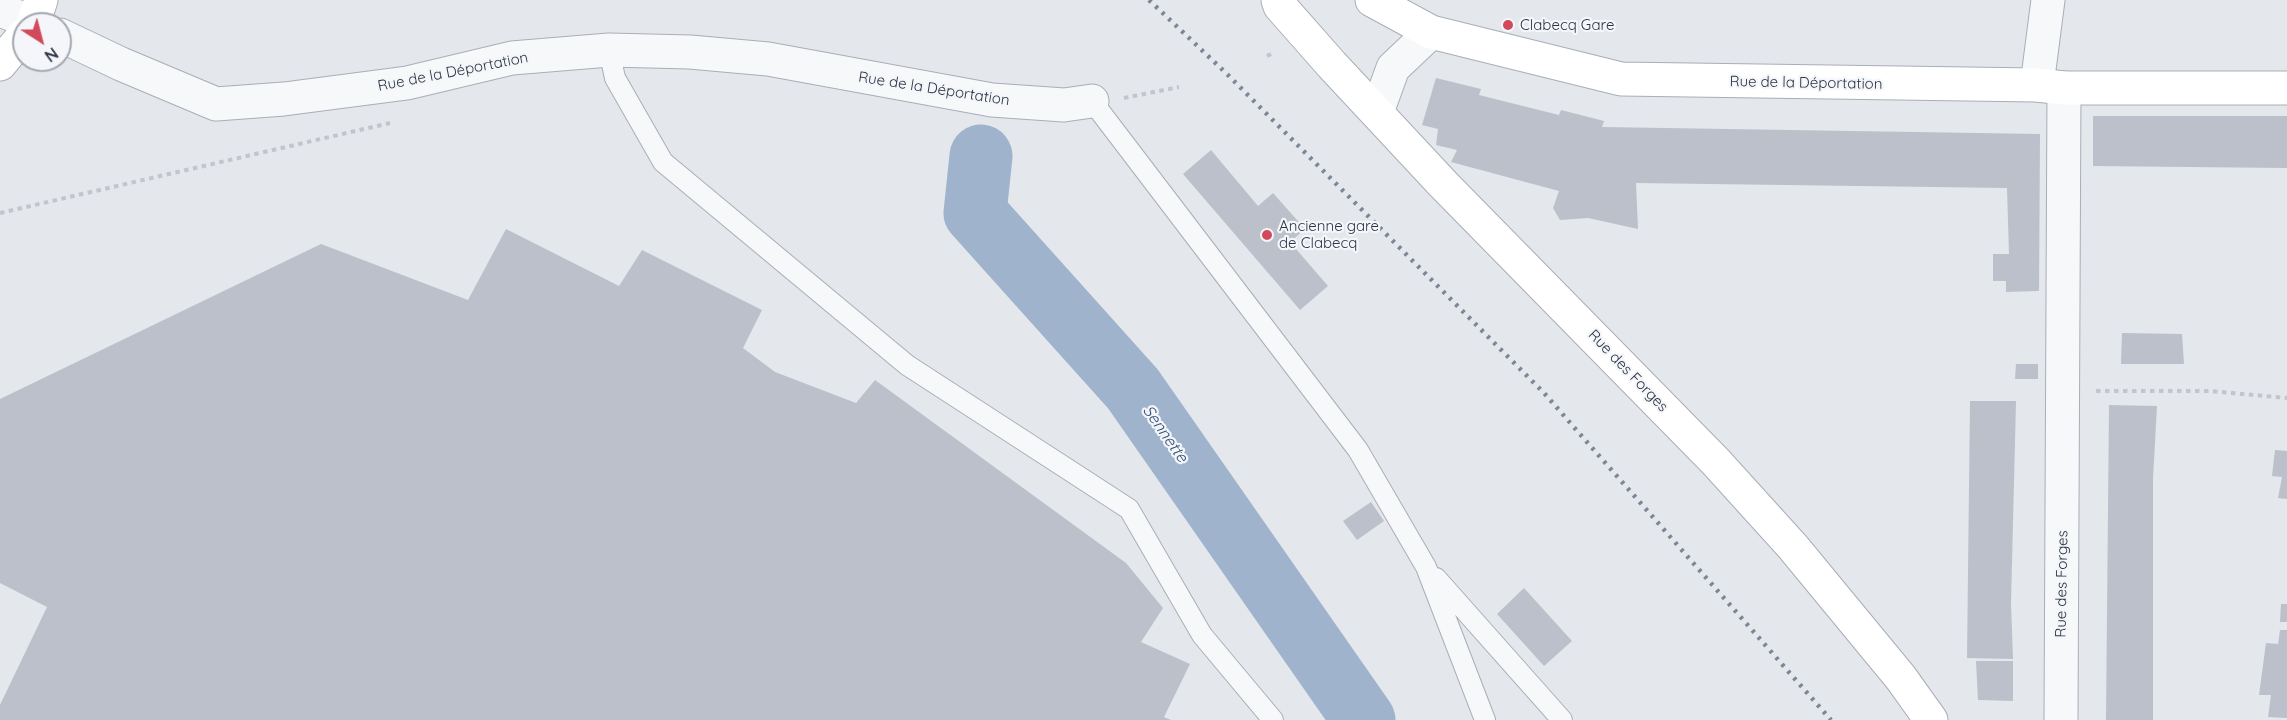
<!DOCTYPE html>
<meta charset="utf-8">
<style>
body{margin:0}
#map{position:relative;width:2287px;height:720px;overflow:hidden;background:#e4e7ec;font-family:Quicksand,sans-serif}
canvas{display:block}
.north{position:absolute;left:12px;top:12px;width:60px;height:60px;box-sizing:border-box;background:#f4f6f9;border:2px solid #a4a8b1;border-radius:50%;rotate:144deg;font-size:16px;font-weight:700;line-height:24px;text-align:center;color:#2b3445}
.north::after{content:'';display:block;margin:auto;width:21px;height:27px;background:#d1495b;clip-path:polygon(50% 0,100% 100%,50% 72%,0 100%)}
</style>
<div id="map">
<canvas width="2287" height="720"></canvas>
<div class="north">N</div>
</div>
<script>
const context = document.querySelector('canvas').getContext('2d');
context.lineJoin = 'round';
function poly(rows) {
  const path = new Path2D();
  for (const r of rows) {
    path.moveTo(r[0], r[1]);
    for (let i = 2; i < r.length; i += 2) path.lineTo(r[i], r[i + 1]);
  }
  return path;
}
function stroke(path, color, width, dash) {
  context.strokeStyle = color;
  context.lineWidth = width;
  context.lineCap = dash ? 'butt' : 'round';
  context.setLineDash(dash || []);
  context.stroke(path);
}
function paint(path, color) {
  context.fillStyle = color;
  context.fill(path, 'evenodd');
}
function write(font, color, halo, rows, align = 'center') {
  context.font = font + ' Quicksand,sans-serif';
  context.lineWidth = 4.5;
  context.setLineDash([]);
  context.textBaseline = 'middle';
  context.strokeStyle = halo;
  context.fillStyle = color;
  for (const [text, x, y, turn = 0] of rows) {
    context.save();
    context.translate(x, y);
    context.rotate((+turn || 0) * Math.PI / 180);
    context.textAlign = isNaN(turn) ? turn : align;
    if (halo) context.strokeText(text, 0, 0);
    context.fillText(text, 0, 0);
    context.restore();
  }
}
stroke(poly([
 [981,156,975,213,1133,389,1364,720]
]), '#9fb4cc', 63);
paint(poly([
 [1436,78,1481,89,1479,95,1559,115,1561,110,1604,121,1602,127,2040,134,2039,291,2006,292,2006,281,1993,281,1993,254,2009,254,2007,188,1636,183,1638,229,1588,218,1560,220,1553,208,1559,191,1451,162,1457,150,1436,145,1438,129,1422,125],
 [2093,116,2287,116,2287,168,2093,166],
 [1211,150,1258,206,1273,193,1305,229,1290,242,1328,286,1300,310,1183,174],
 [506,229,619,286,642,250,762,310,743,348,775,372,856,403,875,380,1126,563,1163,608,1141,642,1190,664,1164,717,1171,720,0,720,0,705,47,607,0,583,0,399,321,244,468,300],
 [2122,333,2182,334,2184,364,2121,364],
 [2016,364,2038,364,2038,379,2015,379],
 [1970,401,2016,401,2011,604,2013,659,1967,658],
 [2109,405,2157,406,2153,479,2153,720,2106,720],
 [2275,450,2287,451,2287,499,2278,498,2282,477,2272,476],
 [1371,502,1384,521,1357,540,1343,521],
 [1524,588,1572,641,1544,666,1497,614],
 [2281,604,2287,604,2287,622,2280,622],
 [2280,630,2287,630,2287,718,2268,717,2271,695,2259,695,2266,643,2278,644],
 [1976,661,2013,661,2013,701,1978,700]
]), '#bbc0ca');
const lane = poly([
 [609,50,615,78,663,162,907,365,1129,509,1202,635,1273,720],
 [1092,101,1358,450,1426,567,1485,720],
 [1436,578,1562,720]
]);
const street = poly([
 [0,10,37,24],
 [60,35,121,64,216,104,284,99,407,83,512,58,609,50,690,52,768,59,992,100,1064,105,1092,101],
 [2037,85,2048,0],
 [1377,112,1393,68,1431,32],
 [2061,720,2064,88]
]);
const secondary = poly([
 [1278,0,1280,6,1332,65,1443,184,1716,462,1793,547,1901,678,1931,720],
 [1372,0,1431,32,1621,79,2037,85,2064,88,2287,88],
 [33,24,41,0],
 [0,64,24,35]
]);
stroke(lane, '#a9aeb7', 22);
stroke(street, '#a9aeb7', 35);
stroke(secondary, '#a9aeb7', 35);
stroke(poly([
 [1267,56,1275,52],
 [1124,98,1179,87],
 [0,213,390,123],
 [2096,391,2210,391,2287,398]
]), '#c2c5cb', 4, [4.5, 4.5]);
stroke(lane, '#f7f8fa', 20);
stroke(street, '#f7f8fa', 33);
stroke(secondary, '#fff', 33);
stroke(poly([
 [1149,0,1227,74,1544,393,1831,720]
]), '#7d8696', 4.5, [3, 6]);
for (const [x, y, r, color] of [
 [1508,25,6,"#d1495b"],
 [1267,235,6,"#d1495b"]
]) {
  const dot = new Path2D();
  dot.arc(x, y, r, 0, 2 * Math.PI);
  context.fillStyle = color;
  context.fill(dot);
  stroke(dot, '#f4f6f9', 2);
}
write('15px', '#2b3445', '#f4f6f9', [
 ["Clabecq Gare",1520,25],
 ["Ancienne gare",1279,226],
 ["de Clabecq",1279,243]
], 'left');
write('15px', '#2b3445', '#f4f6f9', [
 ["Rue de la Déportation",453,72,-11],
 ["Rue de la Déportation",1806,83,1],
 ["Rue de la Déportation",934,89,9],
 ["Rue des Forges",1628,371,46],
 ["Rue des Forges",2062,584,-89]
]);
write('italic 16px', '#34527a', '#f4f6f9', [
 ["Sennette",1165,434,55]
]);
</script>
